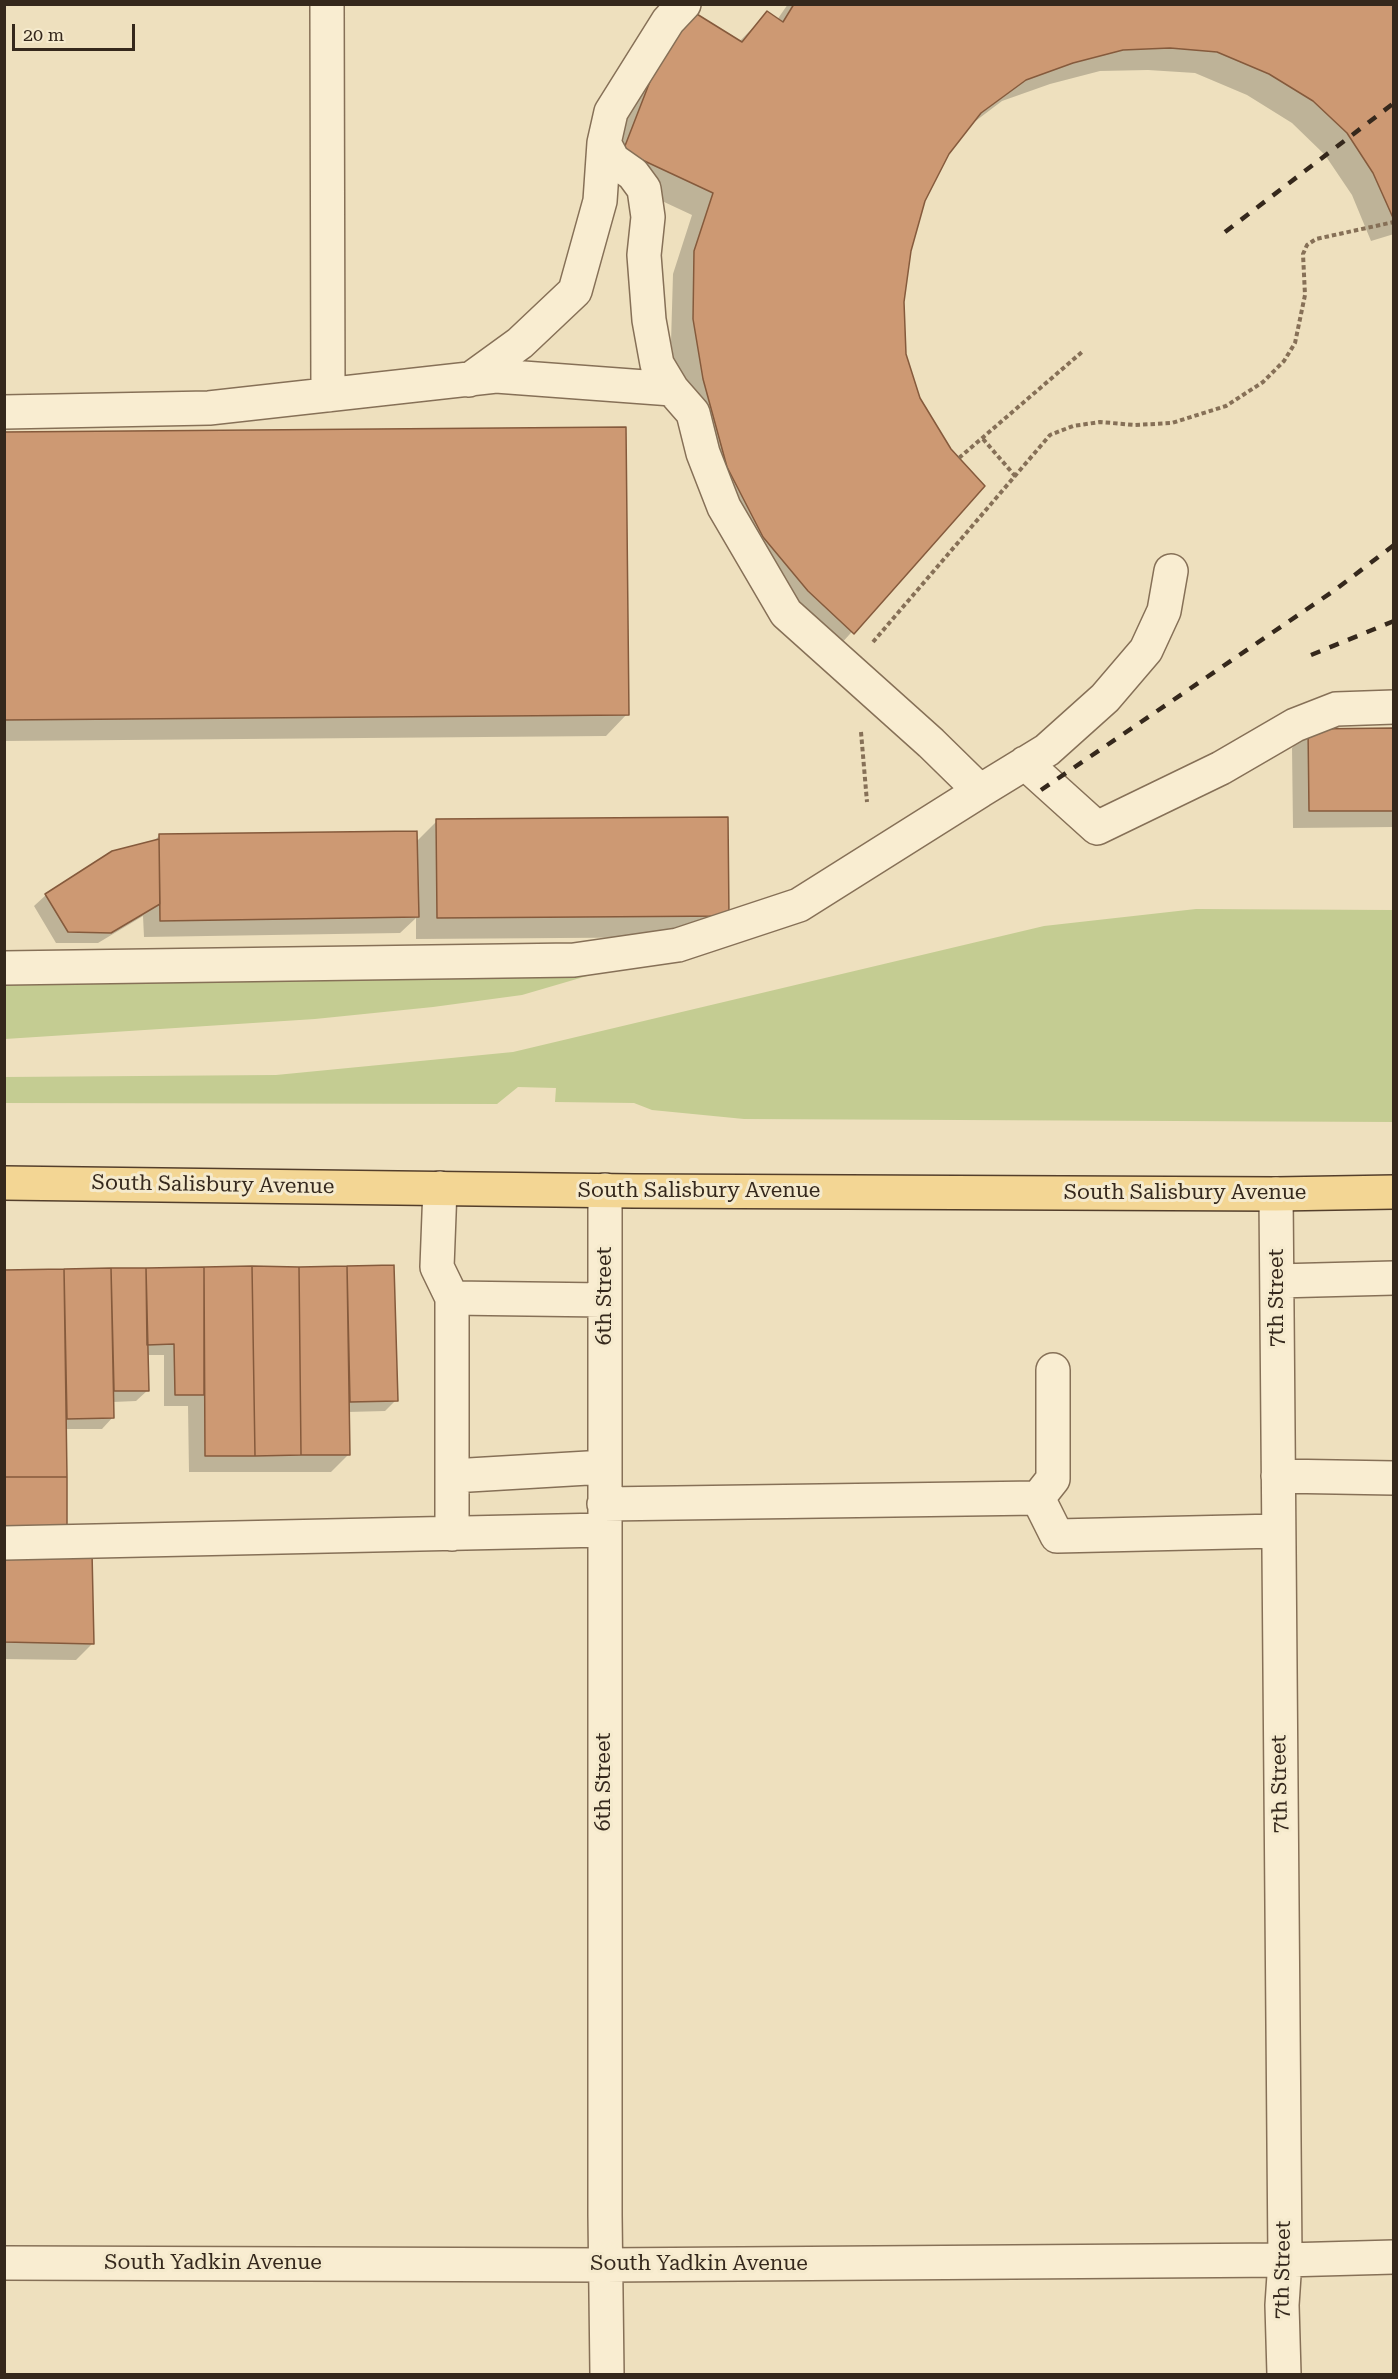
<!DOCTYPE html>
<style>
body{margin:0}
#map{position:relative;width:1398px;height:2379px;overflow:hidden;background:#eee0be;font-family:"Roboto Serif",serif}
canvas{display:block}
.frame{position:absolute;inset:0;border:6px solid #35281c;pointer-events:none}
.scale{position:absolute;left:12px;top:24px;width:123px;height:27px;box-sizing:border-box;border:3px solid #35281c;border-top:0;padding-left:8px;font-size:18px;line-height:21px;white-space:nowrap;color:#35281c;-webkit-text-stroke:4px #f5eacd;paint-order:stroke}
</style>
<div id="map">
<canvas width="1398" height="2379"></canvas>
<div class="frame"></div>
<div class="scale">20 m</div>
</div>
<script>
const context = document.querySelector('canvas').getContext('2d');
context.lineJoin = 'round';
function paint(path, color) {
  context.fillStyle = color;
  context.fill(path, 'evenodd');
}
function poly(rows) {
  const path = new Path2D();
  for (const r of rows) {
    path.moveTo(r[0], r[1]);
    for (let i = 2; i < r.length; i += 2) path.lineTo(r[i], r[i + 1]);
  }
  return path;
}
function stroke(path, color, width, dash) {
  context.strokeStyle = color;
  context.lineWidth = width;
  context.lineCap = dash ? 'butt' : 'round';
  context.setLineDash(dash || []);
  context.stroke(path);
}
function write(font, color, halo, rows, align = 'center') {
  context.font = font + ' "Roboto Serif",serif';
  context.lineWidth = 6;
  context.setLineDash([]);
  context.textBaseline = 'middle';
  context.strokeStyle = halo;
  context.fillStyle = color;
  for (const [text, x, y, turn = 0] of rows) {
    context.save();
    context.translate(x, y);
    context.rotate((+turn || 0) * Math.PI / 180);
    context.textAlign = isNaN(turn) ? turn : align;
    if (halo) context.strokeText(text, 0, 0);
    context.fillText(text, 0, 0);
    context.restore();
  }
}
paint(poly([
 [1196,909,1393,910,1393,1122,744,1119,652,1110,634,1103,555,1102,556,1088,518,1087,497,1104,5,1103,5,1077,276,1075,513,1052,1044,926],
 [652,957,522,995,433,1007,315,1019,5,1039,5,980]
]), '#c4cc92');
paint(poly([
 [788,4,1394,4,1394,234,1371,241,1352,195,1325,155,1292,123,1247,95,1195,73,1148,70,1100,71,1050,84,1002,101,969,126,948,153,923,201,910,251,903,302,904,354,919,399,950,450,983,486,831,655,787,612,681,401,671,342,673,274,692,215,602,173,632,94,670,35,739,42,767,13,777,20],
 [4,434,627,714,606,736,4,741],
 [1394,730,1394,827,1293,828,1292,748,1309,731],
 [437,821,728,915,706,937,416,939,416,918,400,933,144,937,143,916,98,943,56,943,34,906,46,895,153,842,159,836,416,842],
 [349,1267,396,1400,385,1411,348,1412,348,1455,331,1472,189,1472,188,1406,164,1406,164,1355,146,1355,148,1390,136,1401,113,1402,113,1417,102,1429,64,1429,4,1272],
 [4,1553,93,1643,76,1660,4,1659]
]), '#0003');
const building = poly([
 [794,4,1394,4,1394,220,1373,173,1347,133,1313,101,1269,74,1217,52,1170,48,1123,50,1073,63,1026,80,981,113,949,154,925,201,911,251,904,302,906,354,920,398,951,449,985,486,854,634,808,591,763,537,727,467,703,379,693,319,694,251,713,193,623,151,654,71,692,11,742,42,767,11,783,22,794,4],
 [626,427,629,715,4,720,4,432,626,427],
 [1394,728,1394,811,1309,811,1308,729,1394,728],
 [728,817,729,916,437,918,436,819,728,817],
 [417,831,419,917,160,921,159,834,417,831],
 [159,839,160,904,111,933,68,932,45,894,112,851,159,839],
 [394,1265,398,1401,350,1402,347,1266,394,1265],
 [252,1266,255,1456,205,1456,204,1267,252,1266],
 [252,1266,299,1267,301,1455,255,1456,252,1266],
 [347,1266,350,1455,301,1455,299,1267,347,1266],
 [204,1267,204,1395,175,1395,174,1344,147,1345,146,1268,204,1267],
 [111,1268,114,1418,67,1419,64,1269,111,1268],
 [111,1268,146,1268,149,1391,114,1391,111,1268],
 [64,1269,67,1477,4,1477,4,1270,64,1269],
 [4,1477,67,1477,67,1531,4,1533,4,1477],
 [4,1552,92,1552,94,1644,4,1642,4,1552]
]);
paint(building, '#cd9973');
stroke(building, '#855a3c', 1.5);
const minor = poly([
 [327,4,328,395],
 [469,380,520,343,575,291,600,201,604,143],
 [4,412,209,408,496,376,672,389],
 [1025,763,1097,828,1221,768,1295,725,1336,709,1394,707],
 [980,791,1047,750,1105,698,1146,650,1164,611,1171,571],
 [4,968,574,960,678,945,799,905,980,791,931,743,786,613,724,507,703,453,693,413,672,389,657,364,649,320,644,255,648,217,644,189,633,174,613,160,604,143,611,112,668,21,684,4],
 [440,1188,437,1267,452,1298],
 [605,1190,605,2215,607,2374],
 [1276,1194,1285,2260,1282,2305,1284,2374],
 [1277,1281,1394,1278],
 [452,1476,605,1467],
 [1278,1476,1394,1478],
 [1038,1498,1057,1536,1278,1531],
 [604,1504,1038,1498,1053,1479,1053,1370],
 [452,1534,452,1298,605,1300],
 [4,1543,604,1530],
 [4,2263,605,2265,1285,2260,1394,2257]
]);
const major = poly([
 [4,1183,634,1191,1276,1194,1394,1192]
]);
stroke(minor, '#867057', 36);
stroke(major, '#533e2b', 36);
stroke(poly([
 [983,439,1016,477],
 [959,458,1082,352],
 [873,642,1050,435,1073,426,1100,422,1135,425,1172,423,1226,406,1263,382,1284,361,1295,343,1305,295,1303,254,1307,245,1316,239,1394,222],
 [861,732,867,802]
]), '#867057', 4, [4.5, 3]);
stroke(minor, '#f9edd1', 33);
stroke(major, '#f3d694', 33);
stroke(poly([
 [1225,232,1394,103],
 [1311,655,1394,621],
 [1041,790,1335,590,1394,545]
]), '#35281c', 4.5, [10, 10]);
write('21px', '#35281c', '#f5eacd', [
 ["South Salisbury Avenue",213,1185,1],
 ["South Salisbury Avenue",699,1191],
 ["South Salisbury Avenue",1185,1193],
 ["6th Street",605,1296,-90],
 ["7th Street",1277,1298,-90],
 ["6th Street",604,1782,-90],
 ["7th Street",1280,1784,-91],
 ["South Yadkin Avenue",213,2263],
 ["South Yadkin Avenue",699,2264],
 ["7th Street",1283,2270,-89]
]);
</script>
